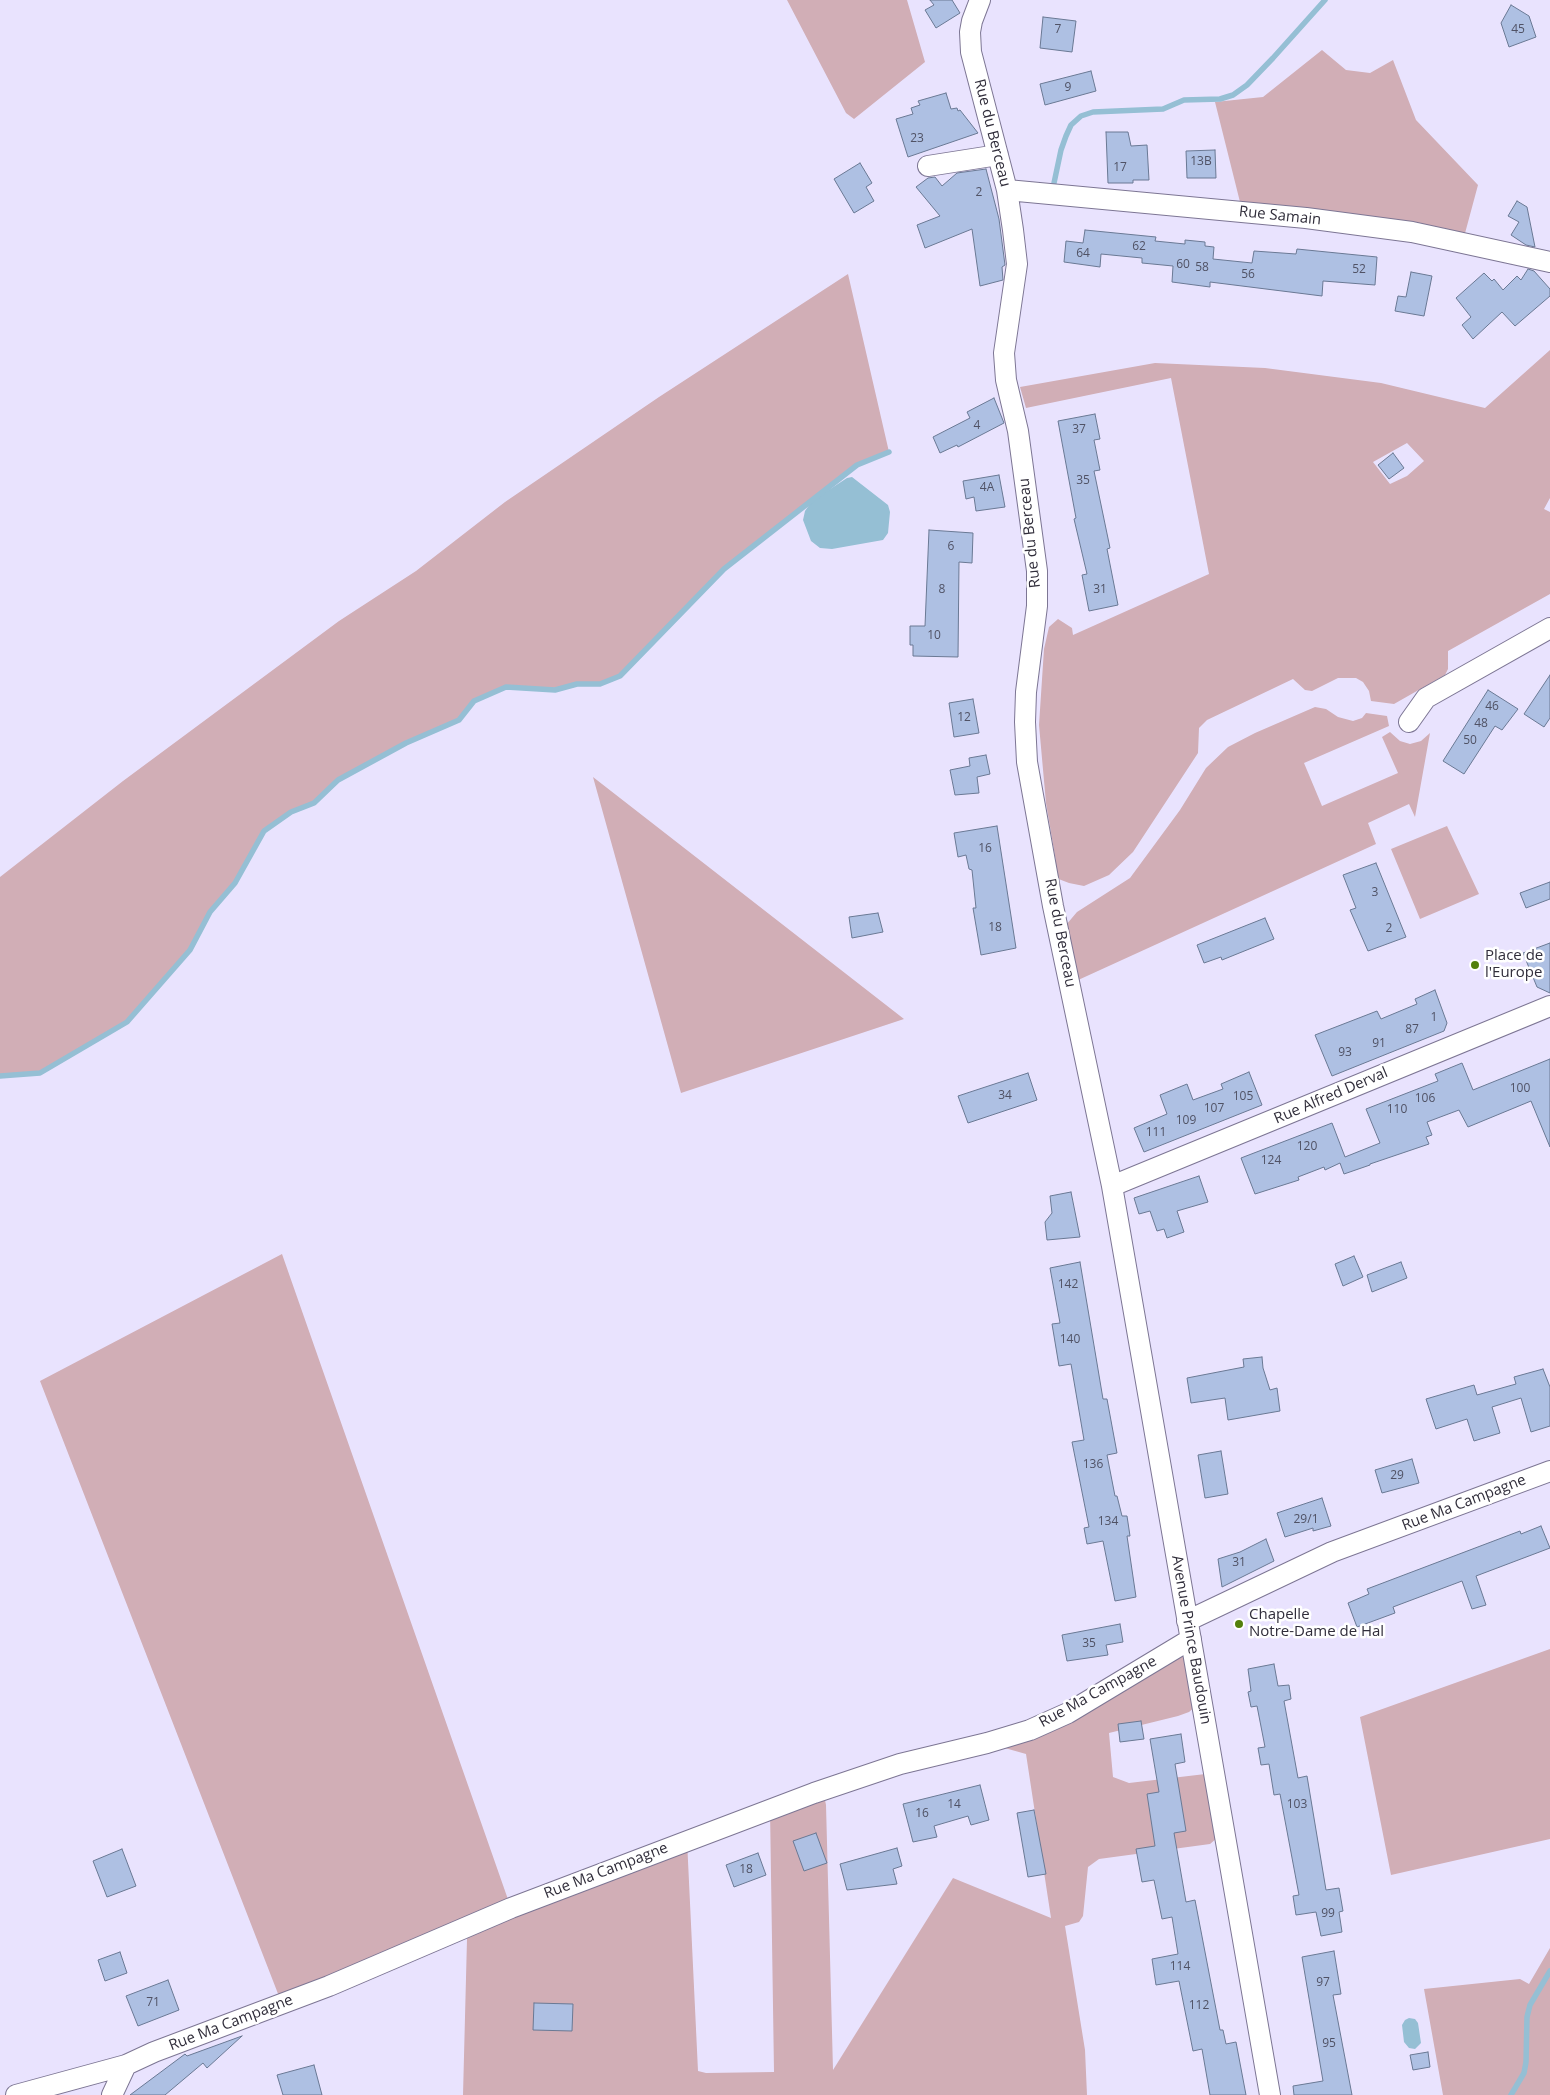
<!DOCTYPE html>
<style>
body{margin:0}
canvas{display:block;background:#e9e3fe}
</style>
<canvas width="1550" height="2095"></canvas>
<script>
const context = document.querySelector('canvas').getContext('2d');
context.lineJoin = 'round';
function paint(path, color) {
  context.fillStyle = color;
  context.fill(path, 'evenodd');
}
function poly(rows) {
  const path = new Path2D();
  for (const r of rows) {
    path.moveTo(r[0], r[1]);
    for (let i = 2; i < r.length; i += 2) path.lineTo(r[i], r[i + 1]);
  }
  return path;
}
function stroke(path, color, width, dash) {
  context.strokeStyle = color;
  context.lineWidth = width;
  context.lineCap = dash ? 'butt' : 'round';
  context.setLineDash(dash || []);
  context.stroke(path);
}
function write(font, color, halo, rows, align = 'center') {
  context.font = font + ' "Open Sans",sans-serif';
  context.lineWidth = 5;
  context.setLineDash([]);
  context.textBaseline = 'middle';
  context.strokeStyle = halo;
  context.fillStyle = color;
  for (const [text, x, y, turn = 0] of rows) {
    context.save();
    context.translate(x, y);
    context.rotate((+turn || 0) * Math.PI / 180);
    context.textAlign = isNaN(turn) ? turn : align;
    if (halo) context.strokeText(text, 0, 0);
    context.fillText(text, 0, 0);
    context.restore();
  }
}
paint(poly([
 [787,0,907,0,925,62,854,119,846,113],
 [1322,50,1346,70,1370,73,1393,60,1416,120,1478,185,1464,237,1241,206,1215,102,1263,97],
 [848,274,889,452,857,465,724,569,620,676,600,684,577,684,555,690,506,687,474,701,459,720,406,743,338,780,314,803,291,812,264,830,235,883,210,912,190,950,127,1022,40,1073,0,1076,0,877,123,781,339,621,416,571,505,502,659,397],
 [1550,350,1550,498,1544,509,1550,512,1550,594,1448,651,1448,669,1445,675,1394,704,1371,701,1369,691,1363,682,1356,678,1338,678,1312,691,1305,690,1293,679,1207,720,1199,728,1198,753,1133,852,1109,875,1084,886,1069,883,1056,878,1052,866,1056,862,1046,803,1039,725,1044,649,1049,627,1058,619,1072,628,1073,635,1209,574,1171,378,1026,408,1020,387,1155,363,1265,368,1381,383,1485,408],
 [1407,443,1424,461,1407,476,1390,484,1373,462],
 [1315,707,1326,709,1338,717,1353,721,1362,718,1366,713,1387,716,1389,726,1304,763,1322,806,1398,773,1382,737,1390,732,1400,741,1410,744,1421,741,1430,733,1415,817,1409,804,1368,823,1376,844,1076,981,1066,925,1077,912,1130,878,1180,810,1206,768,1228,747,1255,733],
 [593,777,904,1019,681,1093],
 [1447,826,1479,894,1420,919,1391,849],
 [282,1254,511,1908,687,1840,698,2071,706,2073,774,2072,770,1809,823,1790,826,1805,833,2070,953,1878,1051,1918,1026,1754,987,1743,1191,1639,1196,1706,1189,1712,1178,1716,1109,1733,1113,1777,1129,1783,1214,1773,1224,1832,1210,1844,1099,1859,1088,1867,1083,1916,1079,1922,1065,1926,1085,2050,1087,2095,463,2095,467,1939,469,1926,282,2004,40,1381],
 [1550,1649,1550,1839,1391,1875,1360,1717],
 [1550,1948,1550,2095,1443,2095,1424,1989,1520,1979,1529,1984]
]), '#d1aeb6');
paint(poly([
 [852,477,888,505,890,512,888,533,883,540,832,549,820,548,811,541,803,520,805,511,812,501,847,478],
 [1409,2018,1415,2019,1418,2023,1421,2043,1415,2049,1409,2048,1404,2042,1402,2025,1405,2020]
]), '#95bfd4');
stroke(poly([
 [1054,183,1061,150,1066,136,1071,125,1081,116,1093,112,1163,109,1184,100,1220,99,1233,95,1247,85,1273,58,1325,0],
 [0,1076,40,1073,127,1022,190,950,210,912,235,883,264,831,291,812,314,803,338,780,406,743,459,720,474,701,506,687,555,690,577,684,600,684,620,676,724,569,857,465,889,452],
 [1511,2095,1524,2073,1526,2062,1527,2017,1530,2005,1550,1971]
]), '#95bfd4', 5.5);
const building = poly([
 [930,0,952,0,960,13,936,28,925,10,934,5,930,0],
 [1511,5,1529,16,1536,37,1509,47,1501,23,1511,5],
 [1043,17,1076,21,1072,52,1040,48,1043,17],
 [1091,71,1096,91,1045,105,1040,84,1091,71],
 [946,93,951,109,957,108,958,111,960,110,978,133,908,157,896,119,913,114,911,108,920,105,918,101,946,93],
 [1106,132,1128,132,1131,146,1147,145,1149,180,1133,180,1133,183,1108,183,1106,132],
 [1215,150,1216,178,1187,178,1186,151,1215,150],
 [860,163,872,183,866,187,874,201,854,213,834,179,860,163],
 [986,169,999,219,1005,265,1002,267,1003,280,980,286,972,229,925,248,917,225,940,216,916,187,928,178,935,177,942,186,957,173,986,169],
 [1517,201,1527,207,1535,247,1526,245,1511,235,1519,222,1508,216,1517,201],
 [1085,230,1156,237,1155,241,1185,244,1185,240,1205,242,1205,246,1214,247,1213,259,1252,263,1254,251,1296,254,1297,249,1377,257,1375,285,1323,281,1322,296,1210,282,1210,287,1172,282,1173,266,1142,263,1142,258,1101,254,1100,267,1064,262,1066,241,1083,243,1085,230],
 [1528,269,1534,271,1550,289,1550,296,1515,326,1502,312,1473,339,1462,325,1471,317,1456,298,1484,273,1492,281,1494,279,1503,290,1517,276,1521,280,1528,269],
 [1411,272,1432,276,1424,316,1395,311,1398,296,1406,297,1411,272],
 [994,398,1004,423,958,447,957,445,940,453,933,437,970,418,967,412,994,398],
 [1095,414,1100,439,1094,440,1100,470,1094,471,1110,548,1107,549,1118,605,1089,611,1082,575,1087,574,1074,519,1076,518,1058,421,1095,414],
 [1393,453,1404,468,1389,479,1378,465,1393,453],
 [999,475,1005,507,976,511,974,497,966,499,963,481,999,475],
 [929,530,973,533,972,563,959,562,958,657,913,656,913,645,910,645,910,626,925,626,929,530],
 [1550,675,1550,718,1544,727,1524,714,1550,675],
 [1488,690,1518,709,1502,730,1495,726,1464,774,1443,761,1488,690],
 [973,699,979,733,954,737,949,703,973,699],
 [986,755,990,774,977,777,979,793,955,795,950,770,970,766,969,758,986,755],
 [997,826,1016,948,981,955,973,908,976,908,972,870,969,869,966,855,958,857,954,833,997,826],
 [1376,863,1406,937,1368,951,1350,910,1356,908,1343,875,1376,863],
 [1550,882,1550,899,1526,908,1520,893,1550,882],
 [878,913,883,932,852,938,849,917,878,913],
 [1265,918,1274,939,1222,960,1221,957,1204,963,1197,945,1265,918],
 [1550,943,1550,993,1537,987,1523,953,1550,943],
 [1435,990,1447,1023,1444,1031,1332,1076,1315,1035,1377,1011,1381,1019,1417,1004,1415,999,1435,990],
 [1550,1059,1550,1147,1531,1101,1468,1127,1459,1110,1427,1122,1432,1135,1426,1137,1429,1144,1370,1164,1370,1165,1344,1174,1340,1163,1325,1170,1324,1167,1298,1177,1299,1180,1255,1194,1241,1158,1332,1123,1345,1157,1380,1143,1366,1109,1438,1081,1435,1074,1462,1063,1473,1090,1550,1059],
 [1249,1072,1262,1105,1144,1152,1134,1128,1167,1114,1160,1095,1187,1084,1193,1100,1223,1089,1221,1084,1249,1072],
 [1028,1073,1037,1100,968,1123,958,1096,1028,1073],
 [1199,1176,1208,1202,1177,1211,1184,1232,1167,1238,1164,1229,1157,1231,1150,1211,1139,1214,1134,1198,1199,1176],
 [1071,1192,1080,1237,1047,1240,1045,1222,1052,1213,1050,1196,1071,1192],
 [1354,1256,1363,1277,1343,1286,1335,1264,1354,1256],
 [1080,1262,1103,1399,1107,1399,1117,1453,1107,1455,1115,1496,1117,1496,1122,1516,1127,1516,1130,1536,1127,1536,1136,1597,1115,1601,1103,1541,1087,1544,1084,1528,1089,1527,1072,1442,1084,1440,1071,1364,1059,1366,1052,1324,1060,1323,1050,1268,1080,1262],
 [1401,1262,1407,1278,1372,1292,1367,1275,1401,1262],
 [1262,1357,1263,1368,1270,1390,1277,1388,1280,1411,1228,1420,1225,1398,1191,1403,1187,1378,1244,1367,1243,1359,1262,1357],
 [1543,1369,1550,1387,1550,1426,1531,1432,1521,1398,1492,1407,1500,1433,1474,1441,1467,1419,1436,1429,1426,1399,1474,1385,1477,1395,1516,1384,1514,1377,1543,1369],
 [1221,1451,1228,1494,1205,1498,1198,1455,1221,1451],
 [1412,1459,1419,1483,1382,1493,1375,1470,1412,1459],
 [1322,1498,1331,1526,1313,1531,1313,1528,1285,1537,1277,1513,1322,1498],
 [1541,1526,1550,1548,1476,1576,1486,1605,1472,1609,1462,1581,1393,1607,1395,1613,1357,1627,1348,1603,1369,1594,1367,1589,1520,1531,1521,1534,1541,1526],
 [1266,1539,1274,1561,1222,1587,1218,1559,1240,1552,1266,1539],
 [1120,1624,1123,1642,1106,1645,1108,1655,1067,1661,1062,1635,1120,1624],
 [1274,1664,1278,1686,1289,1685,1291,1699,1284,1701,1298,1778,1307,1776,1326,1890,1339,1888,1343,1911,1339,1912,1342,1932,1321,1936,1316,1912,1296,1915,1293,1896,1299,1895,1280,1794,1274,1795,1269,1764,1261,1765,1258,1748,1265,1747,1257,1706,1251,1707,1248,1692,1251,1691,1248,1669,1274,1664],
 [1141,1721,1144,1739,1120,1742,1118,1724,1141,1721],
 [1181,1734,1185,1762,1175,1764,1186,1831,1174,1833,1186,1902,1195,1900,1220,2030,1223,2030,1226,2044,1236,2042,1246,2095,1210,2095,1202,2049,1193,2051,1179,1981,1156,1985,1152,1959,1178,1954,1172,1917,1162,1919,1154,1880,1142,1882,1136,1849,1155,1846,1147,1794,1159,1792,1150,1739,1181,1734],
 [980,1785,989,1820,971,1825,968,1816,934,1826,937,1837,913,1842,903,1804,980,1785],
 [1034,1810,1046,1874,1028,1877,1017,1813,1034,1810],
 [816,1833,827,1863,804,1871,793,1841,816,1833],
 [897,1848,902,1866,893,1869,897,1884,847,1890,840,1864,897,1848],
 [122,1849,136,1886,107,1897,93,1861,122,1849],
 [758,1853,766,1875,734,1887,726,1865,758,1853],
 [1334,1951,1341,1994,1333,1995,1352,2095,1294,2095,1293,2086,1323,2081,1302,1957,1334,1951],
 [120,1952,127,1973,105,1981,98,1960,120,1952],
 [168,1980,179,2010,138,2026,126,1996,168,1980],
 [534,2003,573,2004,572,2031,533,2030,534,2003],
 [242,2036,207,2068,203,2063,165,2095,130,2095,185,2054,187,2056,242,2036],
 [1428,2052,1430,2067,1413,2070,1410,2055,1428,2052],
 [314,2065,322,2095,283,2095,277,2075,314,2065]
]);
paint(building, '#aec0e3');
stroke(building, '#6a7994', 1);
const minor = poly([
 [980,0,972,21,970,32,971,52,1007,190,1013,230,1017,264,1004,353,1006,380,1018,431,1037,571,1037,606,1026,692,1025,722,1027,762,1053,906,1112,1186,1270,2095],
 [928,166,998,155],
 [1007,190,1306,218,1412,232,1550,262],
 [1409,722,1426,698,1550,628],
 [1112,1186,1550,1006],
 [1187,1621,1332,1552,1550,1471],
 [16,2095,126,2065,154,2052,329,1986,511,1908,814,1793,900,1764,987,1743,1030,1730,1068,1713,1191,1639],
 [112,2095,126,2065]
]);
stroke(minor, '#7d7694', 22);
stroke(minor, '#fff', 20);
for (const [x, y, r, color] of [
 [1475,965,5,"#53800c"],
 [1239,1624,5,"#53800c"]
]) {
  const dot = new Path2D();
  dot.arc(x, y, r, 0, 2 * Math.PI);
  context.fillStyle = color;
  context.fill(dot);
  stroke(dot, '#fff', 2);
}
write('12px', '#505265', null, [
 ["7",1058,30],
 ["45",1518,30],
 ["9",1068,88],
 ["23",917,139],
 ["13B",1201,162],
 ["17",1120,168],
 ["2",979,193],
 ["62",1139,247],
 ["64",1083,254],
 ["60",1183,265],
 ["58",1202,268],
 ["52",1359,270],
 ["56",1248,275],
 ["4",977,426],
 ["37",1079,430],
 ["35",1083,481],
 ["4A",987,488],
 ["6",951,547],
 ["8",942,590],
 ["31",1100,590],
 ["10",934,636],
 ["46",1492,707],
 ["12",964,718],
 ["48",1481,724],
 ["50",1470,741],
 ["16",985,849],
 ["3",1375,893],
 ["18",995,928],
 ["2",1389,929],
 ["1",1434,1018],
 ["87",1412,1030],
 ["91",1379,1044],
 ["93",1345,1053],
 ["100",1520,1089],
 ["34",1005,1096],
 ["105",1243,1097],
 ["106",1425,1099],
 ["107",1214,1109],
 ["110",1397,1110],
 ["109",1186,1121],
 ["111",1156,1133],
 ["120",1307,1147],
 ["124",1271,1161],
 ["142",1068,1285],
 ["140",1070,1340],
 ["136",1093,1465],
 ["29",1397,1476],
 ["29/1",1306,1520],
 ["134",1108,1522],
 ["31",1239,1563],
 ["35",1089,1644],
 ["14",954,1805],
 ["103",1297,1805],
 ["16",922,1814],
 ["18",746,1870],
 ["99",1328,1914],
 ["114",1180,1967],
 ["97",1323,1983],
 ["71",153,2003],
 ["112",1199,2006],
 ["95",1329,2044]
]);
write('15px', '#312e3b', '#fff', [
 ["Rue du Berceau",992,133,76],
 ["Rue Samain",1280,216,6],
 ["Rue du Berceau",1030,533,-96],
 ["Rue du Berceau",1060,933,79],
 ["Rue Alfred Derval",1331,1096,-23],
 ["Rue Ma Campagne",1464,1503,-21],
 ["Avenue Prince Baudouin",1191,1640,80],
 ["Rue Ma Campagne",1098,1692,-29],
 ["Rue Ma Campagne",606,1871,-21],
 ["Rue Ma Campagne",231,2023,-21]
]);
write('15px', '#312e3b', '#fff', [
 ["Place de",1485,956],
 ["l'Europe",1485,973],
 ["Chapelle",1249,1615],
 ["Notre-Dame de Hal",1249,1632]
], 'left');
</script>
